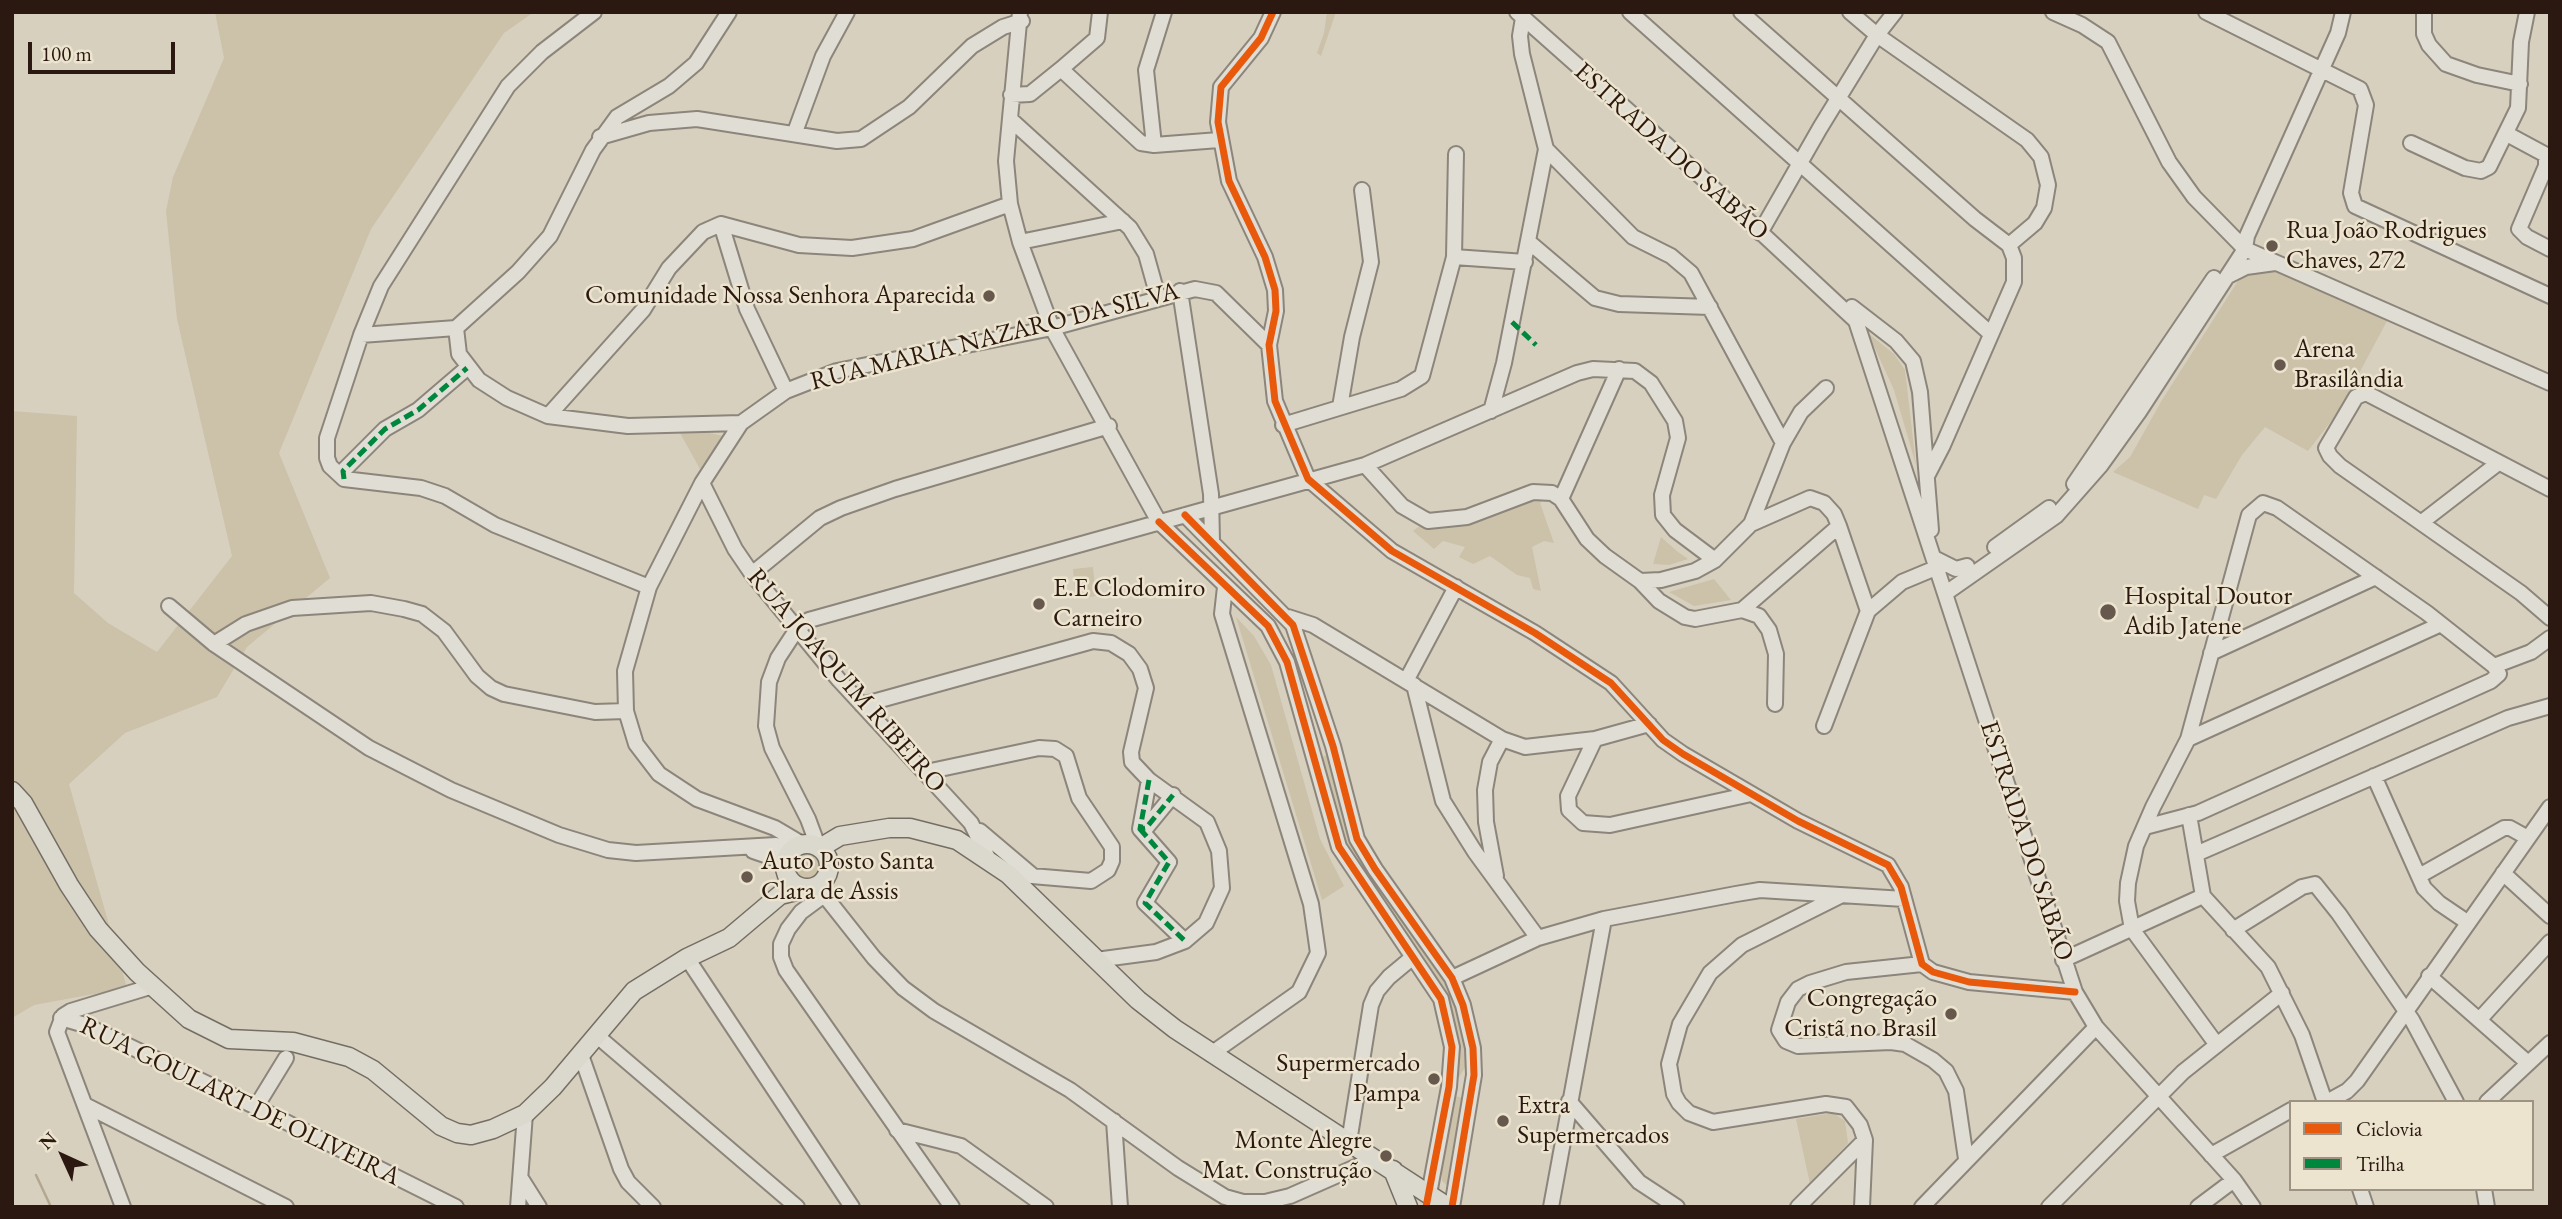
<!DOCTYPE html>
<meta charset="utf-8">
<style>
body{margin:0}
#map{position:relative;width:2562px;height:1219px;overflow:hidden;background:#d8d0be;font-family:"EB Garamond",serif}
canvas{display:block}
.frame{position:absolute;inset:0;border:14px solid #2a1811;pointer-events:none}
.legend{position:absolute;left:2289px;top:1100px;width:245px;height:91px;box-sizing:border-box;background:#ece4ce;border:2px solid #9e9282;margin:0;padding:9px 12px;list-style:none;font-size:21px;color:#2a1811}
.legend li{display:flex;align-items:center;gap:14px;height:35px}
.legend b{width:35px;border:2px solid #9e9282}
.north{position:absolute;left:28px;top:1121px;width:70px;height:70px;-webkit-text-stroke:5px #ece4ce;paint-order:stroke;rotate:315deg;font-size:19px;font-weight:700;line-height:28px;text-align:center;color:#2a1811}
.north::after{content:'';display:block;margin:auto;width:24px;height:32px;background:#2a1811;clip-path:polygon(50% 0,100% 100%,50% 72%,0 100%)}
.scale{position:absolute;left:28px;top:42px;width:147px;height:32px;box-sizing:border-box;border:4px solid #2a1811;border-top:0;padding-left:9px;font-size:21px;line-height:24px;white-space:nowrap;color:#2a1811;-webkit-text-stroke:5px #ece4ce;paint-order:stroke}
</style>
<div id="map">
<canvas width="2562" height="1219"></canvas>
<div class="frame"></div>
<ul class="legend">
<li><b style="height:9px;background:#e8590c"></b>Ciclovia</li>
<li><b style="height:9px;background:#00873e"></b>Trilha</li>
</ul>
<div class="north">N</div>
<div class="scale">100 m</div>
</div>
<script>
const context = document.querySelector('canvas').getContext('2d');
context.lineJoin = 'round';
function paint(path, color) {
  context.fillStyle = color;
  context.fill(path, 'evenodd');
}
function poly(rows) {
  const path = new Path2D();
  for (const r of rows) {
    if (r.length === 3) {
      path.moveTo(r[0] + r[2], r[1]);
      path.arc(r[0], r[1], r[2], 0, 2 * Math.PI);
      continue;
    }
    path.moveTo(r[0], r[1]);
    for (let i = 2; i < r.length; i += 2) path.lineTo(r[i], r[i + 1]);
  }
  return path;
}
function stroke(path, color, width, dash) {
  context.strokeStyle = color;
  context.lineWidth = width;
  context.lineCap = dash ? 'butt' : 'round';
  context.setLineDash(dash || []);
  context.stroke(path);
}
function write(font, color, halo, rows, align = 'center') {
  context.font = font + ' "EB Garamond",serif';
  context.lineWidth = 5;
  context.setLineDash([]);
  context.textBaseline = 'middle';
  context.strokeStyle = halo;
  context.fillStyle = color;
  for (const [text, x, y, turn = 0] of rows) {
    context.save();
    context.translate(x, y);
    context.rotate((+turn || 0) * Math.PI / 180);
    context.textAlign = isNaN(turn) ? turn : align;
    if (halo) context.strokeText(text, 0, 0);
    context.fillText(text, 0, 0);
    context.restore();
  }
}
paint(poly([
 [215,12,534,12,504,33,371,229,279,453,330,578,247,647,217,697,125,733,69,784,127,988,34,1005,12,1018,12,411,77,416,74,593,108,623,157,652,232,556,177,319,166,211,173,177,224,58],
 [1327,12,1336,12,1321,56,1317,53,1324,33],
 [2271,269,2387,321,2339,411,2308,451,2265,427,2242,455,2216,499,2204,495,2198,509,2113,472,2130,457,2162,400,2243,273],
 [1868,333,1894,354,1905,370,1916,465,1894,390],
 [705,432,723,436,700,469,680,433],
 [1549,496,1540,503,1554,543,1544,541,1532,547,1541,591,1533,589,1530,578,1517,575,1490,556,1473,564,1459,557,1465,547,1443,541,1434,549,1413,531,1421,525,1434,525,1529,497],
 [1661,537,1678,552,1688,559,1669,565,1653,564],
 [1093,567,1096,596,1076,599,1073,569],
 [1714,579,1731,600,1694,606,1669,592],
 [1236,617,1254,636,1271,665,1320,839,1344,886,1322,900],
 [1329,754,1348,828,1451,993,1467,1048,1466,1066,1458,1079,1453,1013,1428,965,1355,861,1342,835,1320,758],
 [806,866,18],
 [1454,1096,1464,1098,1450,1188,1442,1181,1442,1163],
 [1833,1113,1845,1121,1848,1143,1810,1184,1796,1119]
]), '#ccc1a9');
stroke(poly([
 [36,1175,51,1207]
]), '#b3a790', 2.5);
const minor = poly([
 [594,12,542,52,508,86,381,286,361,335,327,438,327,458,330,466,344,479,421,488,445,496,495,525,649,587],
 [1020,12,1006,161,1010,204,1020,242,1052,328,1159,522,1268,626,1287,662,1339,847,1441,999,1452,1047,1449,1087,1429,1194],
 [1100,12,1097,38,1061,69,1141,143,1154,145,1219,140],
 [1273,12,1261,38,1221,87,1218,122,1229,181,1265,257,1275,290,1276,311,1269,345,1275,401,1308,479,1392,551,1535,633,1611,683,1663,740,1683,754,1798,821,1888,865,1901,887,1922,964,1933,972,1969,982,2075,992],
 [1517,12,1668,146,1856,321,2075,992,2096,1027,2234,1180,2253,1207],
 [1630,12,1991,334],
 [1741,12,1975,219,2009,245,2014,258,2014,282,1943,445,1928,474],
 [1850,12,1877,35,2027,140,2041,157,2048,185,2044,208,2035,223,2009,245],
 [2053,12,2082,25,2108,42,2169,162,2194,197,2245,249,2550,383],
 [2206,12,2360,89,2366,105,2351,193,2355,206,2550,296],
 [2424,12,2424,34,2429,45,2446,64,2477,75,2520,84],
 [1011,95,1030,94,1061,69],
 [1010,119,1130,228,1146,254,1158,297],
 [795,132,823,56,847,12],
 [2507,134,2546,155,2546,166,2519,229,2527,237,2550,249],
 [600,137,649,123,697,119,837,141,861,139,909,107,972,46,1003,27,1022,21],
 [2411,143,2465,168,2481,171,2489,167,2518,108,2521,42,2527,12],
 [1154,145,1146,70,1164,12],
 [1546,149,1633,237,1671,256,1691,273,1783,443],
 [721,224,747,309,786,391],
 [1760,233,1820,128,1877,35,1895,12],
 [1020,242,1123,221],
 [1529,242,1595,298,1619,304,1710,307],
 [1454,257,1525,262],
 [2228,276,2246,267,2275,263],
 [1180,291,1211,494,1212,541],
 [1852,307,1896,341,1913,361,1920,392,1931,530],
 [456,328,518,272,550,236,593,150,617,117,669,86,696,63,729,12],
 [361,335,456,328,459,354,479,380,507,398,548,416,628,426,741,423],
 [1340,407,1352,337,1371,262,1362,190],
 [1491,411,1504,363,1546,149,1522,54,1520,36,1523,18],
 [548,416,643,310,669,268,703,232,721,224,799,245,852,248,913,239,1010,204],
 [1283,425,1401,389,1422,376,1454,257,1456,154],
 [1365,465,1402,506,1428,521,1467,517,1533,492,1552,493,1561,499,1587,539,1605,556,1640,581,1661,580,1695,571,1715,560,1751,524,1783,443,1801,412,1826,388],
 [344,479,343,471,385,429,418,410,467,368],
 [702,483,735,549,752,574,839,680,971,823,988,858],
 [2074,484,2214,278],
 [2550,489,2366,393,2356,397,2326,448,2330,456,2340,466,2521,593,2550,618],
 [1561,499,1619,369],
 [1185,515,1293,625,1333,746,1357,839,1375,869,1452,978,1463,1005,1473,1048,1474,1075,1452,1207],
 [2422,522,2497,464],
 [1751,524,1810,498,1824,503,1834,514,1839,526,1868,611],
 [1995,547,2049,508],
 [1936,559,1956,569,1967,566],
 [752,574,820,518,841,508,895,489,1109,426],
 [1640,581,1659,601,1685,617,1695,619,1742,610,1759,616,1769,630,1776,654,1775,704],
 [1946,593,2056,516,2101,465,2139,412,2245,249,2247,236,2338,33,2343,12],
 [169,606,214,644,369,748,451,790,559,835,608,850,636,853,776,845,793,849],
 [1742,610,1839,526],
 [1288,617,1313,625,1502,739,1525,747,1595,739,1649,724],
 [214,644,246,624,292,608,371,603,404,609,422,614,444,631,477,676,491,688,504,694,595,712,626,711],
 [2211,653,2376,577],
 [2494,666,2531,652,2550,638],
 [1406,681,1456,587],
 [1414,685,1443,801,1475,852,1538,938],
 [862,705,1093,641,1111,643,1129,654,1140,669,1146,688,1131,752,1132,762,1149,780,1207,822,1219,851,1222,888,1206,923,1185,941,1156,952,1096,960],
 [1824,726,1868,611,1902,582,1938,567],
 [1595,739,1568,796,1569,810,1583,823,1610,825,1751,794],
 [2188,739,2439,625],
 [926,772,1039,748,1055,749,1066,756,1079,798,1112,847,1112,861,1108,870,1091,881,1008,874],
 [2374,776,2424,888,2439,903,2467,922],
 [1149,780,1140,829,1146,828,1173,795],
 [2189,815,2203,896,2268,967,2302,1035,2325,1102],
 [2145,827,2198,813,2491,681,2499,674,2494,666,2427,613,2277,508,2263,503,2249,515,2188,739,2153,807,2136,846,2128,883,2127,901,2132,929,2217,1045],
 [1140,829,1169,862,1145,903,1185,941],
 [980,831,1032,875],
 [802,844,775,828,697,799,659,774,636,744,626,711,625,671,649,587,702,483,741,423,786,391,837,371,1052,328,1195,289,1216,293,1269,345],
 [818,846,808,819,772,748,766,726,769,682,778,658,797,629,809,620,1365,465,1577,373,1593,369,1635,371,1651,383,1675,421,1678,438,1662,495,1663,515,1675,530,1715,560],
 [753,851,785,862],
 [2196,854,2508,718,2550,706],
 [2503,873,2550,916],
 [1496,876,1486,822,1485,790,1490,762,1502,739],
 [2419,876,2504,828,2510,828,2528,838],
 [817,886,874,958,903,988,934,1011,1070,1090,1178,1168,1225,1197,1243,1202,1265,1202,1290,1196,1374,1159],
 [824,895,801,912,788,929,781,944,781,957,786,970,952,1207],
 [1840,896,1742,945,1710,973,1680,1024,1669,1064,1674,1094,1679,1103,1689,1113,1713,1122,1826,1104,1846,1107,1860,1125,1865,1140,1862,1207],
 [2233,930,2302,887,2315,884,2339,914,2412,1020,2456,1102],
 [687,958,852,1207],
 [2063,960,2203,896],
 [1922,964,1846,972,1810,983,1798,989,1788,1002,1779,1030,1786,1041,1798,1046,1891,1042,1905,1044,1933,1060,1946,1071,1956,1091,1966,1159],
 [2429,976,2528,1063],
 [1452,978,1538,938,1604,919,1736,894,1760,890,1904,899],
 [61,1018,85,1025,256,1107,456,1207],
 [2480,1019,2550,942],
 [596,1035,797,1207],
 [1211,1054,1299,992,1318,953,1311,904,1222,614,1225,587],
 [581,1055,621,1169,628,1182,653,1207],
 [1569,1101,1639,1182,1677,1207],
 [2327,1102,2347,1091,2357,1081,2550,807],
 [2487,1102,2550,1043],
 [85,1105,286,1207],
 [256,1107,286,1058],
 [1114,1121,1120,1207],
 [897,1130,961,1146,1046,1207],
 [1349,1142,1371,1005,1377,991,1389,977,1413,957],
 [2211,1155,2291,1110],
 [522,1180,539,1207],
 [2360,1189,2366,1207],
 [2484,1189,2487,1207],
 [123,1207,57,1032,63,1016,71,1011,153,986],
 [518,1207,525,1114],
 [1551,1207,1604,919],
 [1798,1207,1865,1140],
 [1922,1207,2096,1027],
 [2049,1207,2183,1072,2282,993],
 [2198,1207,2234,1180]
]);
const major = poly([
 [12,791,23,803,69,885,98,929,137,972,189,1019,229,1039,293,1042,349,1057,373,1070,441,1126,457,1133,471,1135,493,1129,525,1114,553,1087,634,991,687,958,729,938,780,895,804,889],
 [807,866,22],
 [820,848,840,836,889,828,910,828,957,840,1008,874,1138,1000,1175,1029,1448,1207],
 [1393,1170,1408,1207]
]);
stroke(minor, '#8c857b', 18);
stroke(major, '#746d63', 21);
stroke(minor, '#e0ddd4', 14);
stroke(major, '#dbd8cd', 18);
stroke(poly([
 [1512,322,1536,345],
 [344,479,343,471,385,429,418,410,467,368],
 [1149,780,1140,829,1146,828,1173,795],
 [1140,829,1169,862,1145,903,1185,941]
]), '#00873e', 5, [10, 5]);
stroke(poly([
 [1273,12,1261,38,1221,87,1218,122,1229,181,1265,257,1275,290,1276,311,1269,345,1275,401,1308,479,1392,551,1535,633,1611,683,1663,740,1683,754,1798,821,1888,865,1901,887,1922,964,1933,972,1969,982,2075,992],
 [1185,515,1293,625,1333,746,1357,839,1375,869,1452,978,1463,1005,1473,1048,1474,1075,1452,1207],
 [1159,522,1268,626,1287,662,1339,847,1441,999,1452,1047,1449,1087,1426,1207]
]), '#e8590c', 7);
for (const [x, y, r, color] of [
 [2272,246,7,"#67584e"],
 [989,296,7,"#67584e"],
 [2280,365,7,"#67584e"],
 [1039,604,7,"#67584e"],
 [2108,612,9,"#67584e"],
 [747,877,7,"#67584e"],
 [1951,1014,7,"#67584e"],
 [1434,1079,7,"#67584e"],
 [1503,1121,7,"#67584e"],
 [1386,1156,7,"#67584e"]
]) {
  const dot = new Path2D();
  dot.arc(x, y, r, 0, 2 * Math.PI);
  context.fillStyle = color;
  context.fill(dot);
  stroke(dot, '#ece4ce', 2.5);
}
write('26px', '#2a1811', '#ece4ce', [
 ["ESTRADA DO SABÃO",1671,152,42],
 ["RUA MARIA NAZARO DA SILVA",995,337,-14],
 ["RUA JOAQUIM RIBEIRO",846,681,49],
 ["ESTRADA DO SABÃO",2026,841,72],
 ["RUA GOULART DE OLIVEIRA",240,1102,26]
]);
write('26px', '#2a1811', '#ece4ce', [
 ["Rua João Rodrigues",2286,231],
 ["Chaves, 272",2286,261],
 ["Comunidade Nossa Senhora Aparecida",975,296,"right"],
 ["Arena",2294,350],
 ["Brasilândia",2294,380],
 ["E.E Clodomiro",1053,589],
 ["Carneiro",1053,619],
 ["Hospital Doutor",2124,597],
 ["Adib Jatene",2124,627],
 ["Auto Posto Santa",761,862],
 ["Clara de Assis",761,892],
 ["Congregação",1937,999,"right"],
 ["Cristã no Brasil",1937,1029,"right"],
 ["Supermercado",1420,1064,"right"],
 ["Pampa",1420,1094,"right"],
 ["Extra",1517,1106],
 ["Supermercados",1517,1136],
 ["Monte Alegre",1372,1141,"right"],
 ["Mat. Construção",1372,1171,"right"]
], 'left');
</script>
